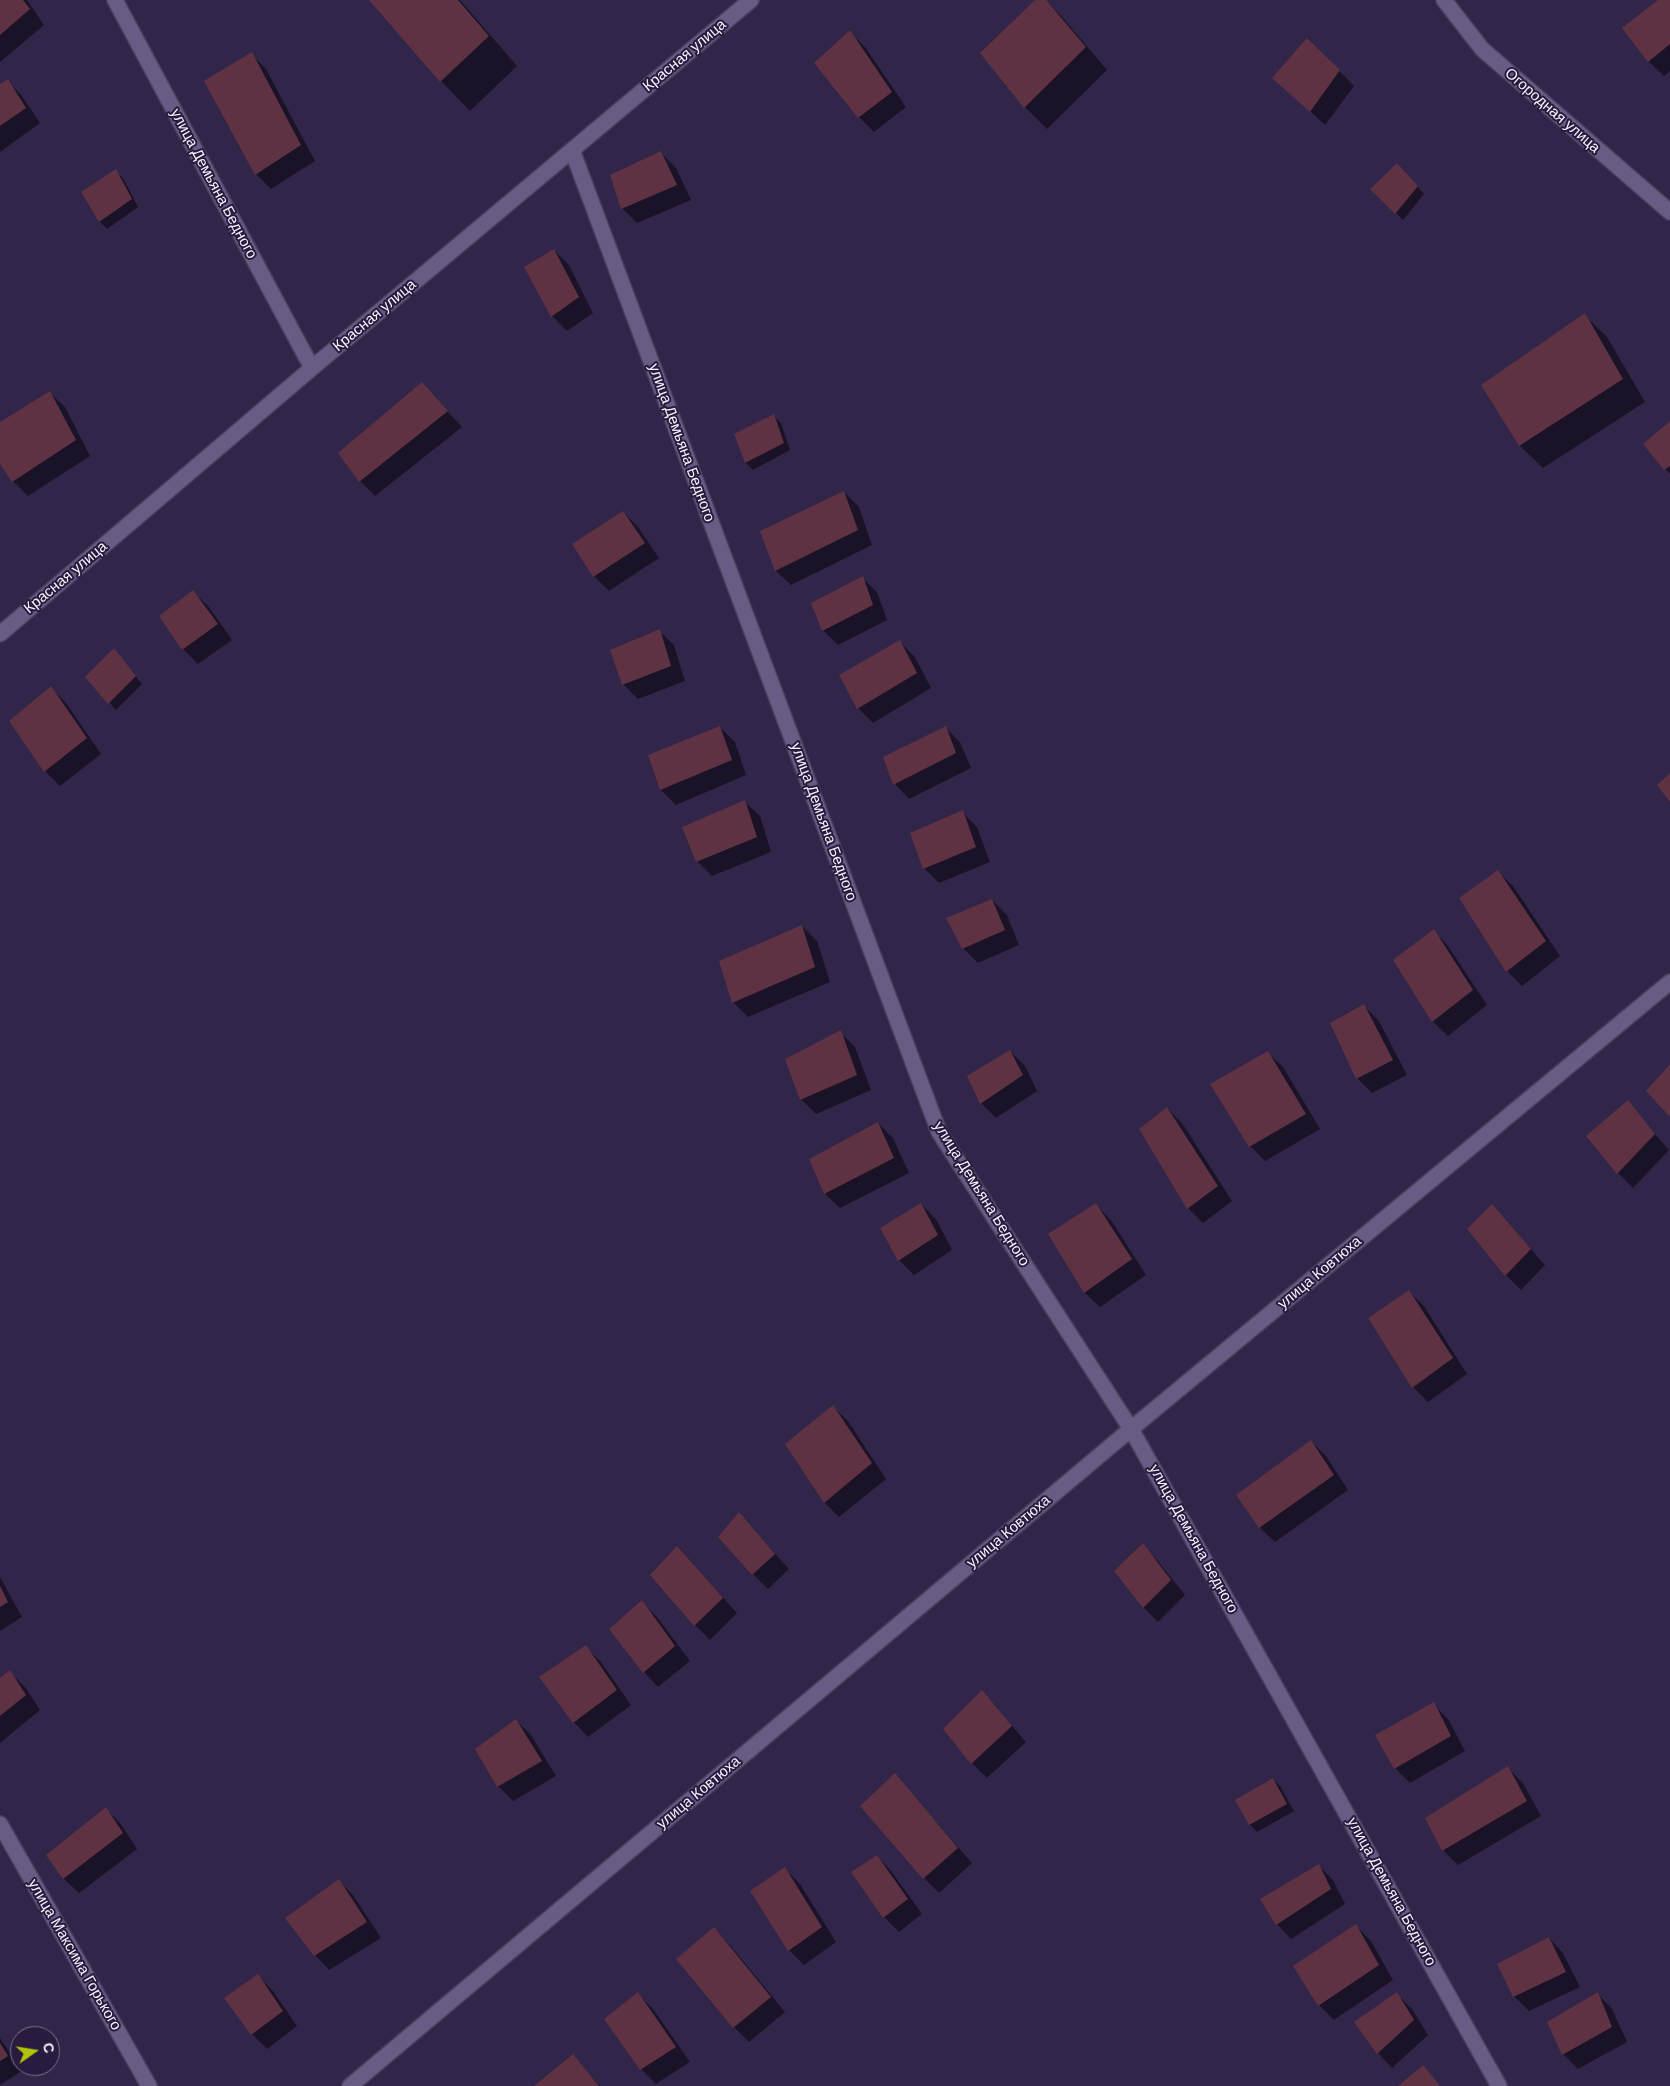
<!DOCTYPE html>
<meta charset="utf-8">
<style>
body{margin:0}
#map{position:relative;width:1670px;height:2086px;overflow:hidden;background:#31254a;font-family:"DM Sans",sans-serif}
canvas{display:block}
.north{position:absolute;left:10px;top:2026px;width:50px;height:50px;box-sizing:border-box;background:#281b3f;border:1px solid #7a718b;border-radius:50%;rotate:77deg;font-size:14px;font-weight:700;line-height:20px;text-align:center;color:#f6f3fd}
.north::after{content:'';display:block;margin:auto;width:18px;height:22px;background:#aec509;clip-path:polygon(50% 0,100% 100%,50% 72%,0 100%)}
</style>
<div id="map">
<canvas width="1670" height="2086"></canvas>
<div class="north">С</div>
</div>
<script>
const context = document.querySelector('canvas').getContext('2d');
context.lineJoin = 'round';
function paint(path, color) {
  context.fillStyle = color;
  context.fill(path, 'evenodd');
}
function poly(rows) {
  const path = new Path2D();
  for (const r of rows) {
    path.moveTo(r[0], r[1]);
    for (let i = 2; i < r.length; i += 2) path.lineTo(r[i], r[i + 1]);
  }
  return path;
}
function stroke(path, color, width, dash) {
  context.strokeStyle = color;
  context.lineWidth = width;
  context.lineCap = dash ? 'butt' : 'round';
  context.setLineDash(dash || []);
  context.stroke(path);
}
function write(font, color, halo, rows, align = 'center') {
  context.font = font + ' "DM Sans",sans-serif';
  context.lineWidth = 4;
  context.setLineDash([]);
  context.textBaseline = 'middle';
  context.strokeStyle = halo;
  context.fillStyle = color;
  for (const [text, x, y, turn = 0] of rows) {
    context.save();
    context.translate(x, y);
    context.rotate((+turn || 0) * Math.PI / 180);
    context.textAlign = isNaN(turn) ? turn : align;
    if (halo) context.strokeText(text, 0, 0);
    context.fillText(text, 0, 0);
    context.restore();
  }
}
paint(poly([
 [0,0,27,0,44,25,0,62],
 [371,0,460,0,517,66,470,111,441,81],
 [1037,0,1045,0,1063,18,1107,70,1047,129,1025,107],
 [1660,0,1670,0,1670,71,1664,76,1649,62,1624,28],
 [850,32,865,47,906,107,874,132,859,117],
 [1308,39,1354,86,1325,125,1274,78],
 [251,54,266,69,315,161,271,189,256,174],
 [8,81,22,96,40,123,0,152,0,85],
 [661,153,676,168,691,200,637,223,622,208],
 [115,171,123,178,138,207,107,229,100,222,83,193],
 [1404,171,1424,194,1403,220,1372,189],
 [554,250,569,265,593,313,567,331,552,316],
 [1584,315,1607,337,1645,402,1543,468,1520,446,1483,386],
 [422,384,462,427,375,496,360,481],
 [50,393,65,407,90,456,28,496,13,481,0,461,0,423],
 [773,416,781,423,790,450,753,470,746,463,736,435],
 [1670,422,1670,474,1644,444],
 [844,492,859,507,872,545,791,585,776,571,762,532],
 [623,512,638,527,659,558,609,591,594,576],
 [862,578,877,592,887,620,838,645,823,630],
 [193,592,208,606,232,640,198,664,183,649],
 [659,631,674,645,685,681,638,699,623,684],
 [900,642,915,657,931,688,873,723,858,708],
 [114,650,142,684,116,710,87,677],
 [51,688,66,703,101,754,60,786,45,771],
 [720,727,735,742,746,775,676,805,661,790,650,756],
 [946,728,960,742,971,768,909,799,895,784,884,758],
 [745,802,760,816,771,852,712,876,697,861],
 [962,812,977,827,990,862,939,883,924,868],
 [1498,872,1513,886,1560,956,1522,986,1507,971],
 [992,900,1007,915,1019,945,978,963,963,948],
 [802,926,817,941,830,982,748,1017,733,1002],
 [1434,931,1448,946,1487,1005,1448,1036,1433,1022,1395,960],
 [1364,1006,1379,1021,1407,1075,1372,1093,1357,1078],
 [840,1032,855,1047,871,1090,816,1114,801,1099],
 [1010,1051,1025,1066,1037,1091,996,1118,981,1103,969,1077],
 [1268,1053,1283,1067,1320,1129,1265,1161,1250,1146],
 [1627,1102,1669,1150,1633,1188,1618,1173,1588,1136],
 [1167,1108,1182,1123,1232,1201,1203,1223,1188,1208,1141,1129],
 [878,1123,893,1138,909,1173,840,1208,825,1194,811,1160],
 [921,1204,936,1219,952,1250,914,1275,899,1260],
 [1096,1205,1111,1220,1146,1275,1100,1307,1085,1293,1049,1234],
 [1492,1206,1545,1265,1521,1290,1506,1275,1469,1229],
 [1409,1292,1424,1306,1467,1374,1428,1402,1413,1387],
 [833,1407,848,1421,886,1479,839,1517,824,1502],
 [1311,1441,1326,1456,1348,1490,1275,1542,1260,1528,1238,1495],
 [739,1514,789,1569,768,1589,753,1574],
 [1143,1545,1157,1560,1185,1595,1158,1622,1143,1607],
 [677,1548,737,1613,710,1640,695,1625],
 [0,1577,22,1617,0,1631],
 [642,1602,657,1617,690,1661,658,1687,644,1672],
 [586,1647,601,1662,631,1705,588,1737,574,1722],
 [10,1672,25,1687,40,1710,0,1743,0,1680],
 [982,1691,1026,1742,987,1778,972,1763,944,1729],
 [1433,1704,1448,1719,1465,1751,1410,1783,1395,1768],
 [516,1720,531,1735,556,1776,513,1801,498,1786],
 [1508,1768,1523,1783,1541,1816,1458,1865,1443,1850],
 [895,1775,972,1863,939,1893,924,1878],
 [1273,1779,1280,1786,1294,1811,1257,1832,1250,1825],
 [106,1809,121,1824,137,1849,79,1893,64,1879,47,1855],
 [877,1856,891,1871,922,1914,899,1932,884,1917],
 [1318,1865,1333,1880,1345,1904,1291,1939,1277,1924],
 [785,1869,800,1884,836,1942,804,1965,789,1950],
 [339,1881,353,1895,381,1938,329,1970,315,1955],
 [1356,1926,1371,1941,1393,1980,1334,2020,1319,2005],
 [714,1929,729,1944,785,2012,749,2042,734,2027,677,1959],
 [1549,1938,1563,1953,1580,1987,1529,2011,1514,1996],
 [258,1976,273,1991,297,2026,267,2049,252,2034],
 [638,1994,653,2009,690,2062,656,2084,641,2069],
 [1397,1994,1412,2009,1428,2035,1392,2068,1378,2053],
 [1598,1994,1612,2009,1627,2042,1578,2069,1563,2054],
 [0,2038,22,2071,0,2085],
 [572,2056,600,2086,536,2086]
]), '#0007');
paint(poly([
 [0,0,23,0,30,9,0,35],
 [369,0,458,0,489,36,440,82],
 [1035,0,1046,0,1086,47,1024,108,980,53],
 [1658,0,1670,0,1670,44,1648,62,1622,28],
 [850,30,892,92,858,118,814,63],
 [1307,38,1340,70,1310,112,1272,78],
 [252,52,301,145,255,175,204,81],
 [8,79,26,108,0,126,0,84],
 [661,151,677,185,621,209,610,175],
 [1397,163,1418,186,1395,214,1370,189],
 [116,169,132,199,99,222,81,192],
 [554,249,579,297,551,317,524,267],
 [1585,313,1623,379,1519,446,1481,385],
 [422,382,448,411,359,482,338,453],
 [50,391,76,440,12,482,0,464,0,422],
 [774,414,784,443,745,463,734,434],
 [1670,421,1670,466,1664,470,1643,444],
 [844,491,858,530,775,571,760,531],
 [623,511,645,543,593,577,572,544],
 [863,576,873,605,822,631,811,603],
 [193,590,218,624,182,650,159,616],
 [660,629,671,666,622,685,610,650],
 [900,640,917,673,857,709,839,675],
 [114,648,136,676,108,704,85,677],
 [51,686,87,738,44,772,9,721],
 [720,726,732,760,660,790,648,755],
 [946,726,956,753,893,785,883,757],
 [1670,773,1670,802,1657,785],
 [745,800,757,837,696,862,682,827],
 [963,810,976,847,923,869,910,833],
 [1498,870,1546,941,1506,972,1459,898],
 [992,899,1005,930,962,949,946,918],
 [802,925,815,967,732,1003,719,961],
 [1434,929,1473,990,1432,1022,1393,960],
 [1364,1004,1393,1060,1356,1079,1330,1023],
 [841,1030,857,1075,800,1100,785,1059],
 [1010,1050,1023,1075,980,1104,967,1076],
 [1268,1051,1306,1114,1249,1147,1210,1084],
 [1670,1064,1670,1117,1646,1091],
 [1628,1100,1655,1134,1617,1174,1586,1136],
 [1167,1107,1218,1186,1187,1209,1139,1129],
 [878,1122,894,1158,824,1194,809,1159],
 [921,1203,938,1235,898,1261,880,1228],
 [1096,1203,1132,1259,1084,1293,1048,1234],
 [1492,1204,1531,1249,1505,1276,1467,1229],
 [1409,1290,1453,1358,1412,1388,1368,1318],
 [833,1405,872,1463,824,1503,785,1444],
 [1311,1440,1334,1475,1259,1528,1236,1495],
 [739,1512,775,1554,752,1575,718,1537],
 [1143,1543,1171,1580,1143,1608,1114,1571],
 [677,1546,723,1598,694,1626,650,1575],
 [0,1586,8,1602,0,1607],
 [642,1600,675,1646,643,1673,609,1629],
 [586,1645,617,1690,573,1723,539,1677],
 [10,1670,26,1695,0,1716,0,1678],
 [982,1690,1012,1726,971,1764,943,1729],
 [1434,1702,1451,1736,1394,1769,1375,1735],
 [516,1719,542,1761,497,1787,475,1749],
 [1508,1766,1527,1801,1442,1851,1425,1818],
 [895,1773,958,1848,923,1879,860,1806],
 [1273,1778,1287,1804,1249,1825,1235,1800],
 [106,1807,123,1833,63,1879,46,1855],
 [877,1855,908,1899,883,1918,851,1872],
 [1319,1864,1331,1889,1276,1925,1260,1899],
 [785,1867,822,1927,788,1951,750,1891],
 [339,1879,367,1922,314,1956,285,1918],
 [1356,1924,1379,1965,1318,2006,1293,1966],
 [714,1927,771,1997,733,2028,676,1959],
 [1549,1937,1566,1972,1513,1997,1497,1964],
 [258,1974,283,2011,251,2035,224,1998],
 [638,1992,676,2047,640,2070,604,2019],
 [1397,1992,1414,2020,1377,2054,1354,2022],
 [1598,1992,1612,2027,1562,2055,1547,2022],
 [0,2043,8,2056,0,2061],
 [573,2054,599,2086,534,2086],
 [1423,2065,1440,2086,1398,2086]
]), '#5e3242');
const minor = poly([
 [115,0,312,368],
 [1444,0,1482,49,1670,212],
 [572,150,939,1132,1131,1429,1499,2086],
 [0,634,312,368,751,0],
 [0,1824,149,2086],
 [350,2086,1131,1429,1670,982]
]);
stroke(minor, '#4a3f5c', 18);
stroke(minor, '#685c85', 15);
write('15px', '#f6f3fd', '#281b3f', [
 ["Красная улица",685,56,-40],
 ["Огородная улица",1552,111,41],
 ["улица Демьяна Бедного",213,184,62],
 ["Красная улица",375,316,-40],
 ["улица Демьяна Бедного",681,443,70],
 ["Красная улица",66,578,-40],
 ["улица Демьяна Бедного",823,822,70],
 ["улица Демьяна Бедного",981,1194,58],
 ["улица Ковтюха",1320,1273,-40],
 ["улица Ковтюха",1009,1532,-40],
 ["улица Демьяна Бедного",1193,1539,61],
 ["улица Ковтюха",699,1793,-40],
 ["улица Демьяна Бедного",1391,1892,61],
 ["улица Максима Горького",74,1955,60]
]);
</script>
